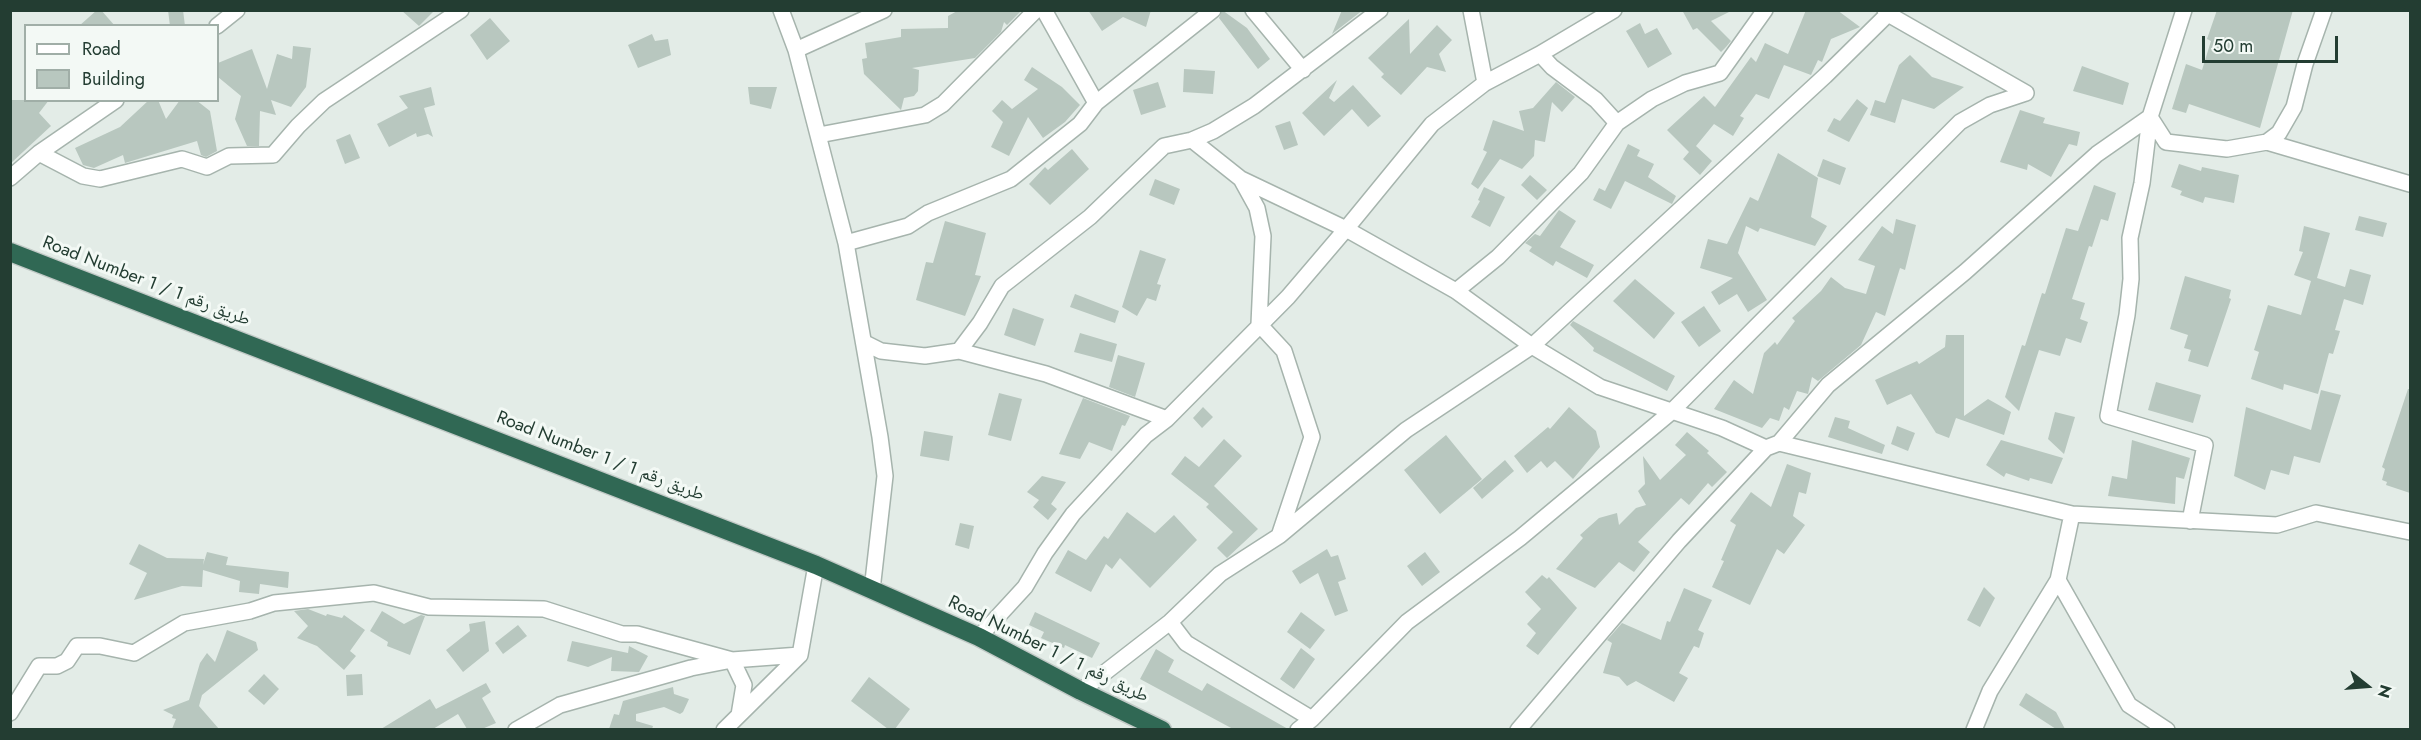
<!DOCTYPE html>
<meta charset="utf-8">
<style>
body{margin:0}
#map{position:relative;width:2421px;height:740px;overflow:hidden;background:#e3ece7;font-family:Jost,sans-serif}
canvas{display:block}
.frame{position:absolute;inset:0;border:12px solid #233d32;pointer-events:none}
.legend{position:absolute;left:24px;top:24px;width:195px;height:78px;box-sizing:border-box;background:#f3f9f5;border:2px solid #a0aea7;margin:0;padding:8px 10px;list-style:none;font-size:18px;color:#233d32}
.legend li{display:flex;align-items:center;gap:12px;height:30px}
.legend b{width:30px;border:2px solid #a0aea7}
.north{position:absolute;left:2337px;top:656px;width:60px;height:60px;-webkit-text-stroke:4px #f3f9f5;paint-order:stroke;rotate:107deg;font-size:16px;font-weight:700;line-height:24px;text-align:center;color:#233d32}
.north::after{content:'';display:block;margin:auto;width:21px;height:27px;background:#233d32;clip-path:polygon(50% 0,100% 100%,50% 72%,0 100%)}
.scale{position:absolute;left:2202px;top:36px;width:136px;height:27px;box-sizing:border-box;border:3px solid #233d32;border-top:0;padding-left:8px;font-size:18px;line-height:21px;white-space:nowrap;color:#233d32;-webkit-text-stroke:4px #f3f9f5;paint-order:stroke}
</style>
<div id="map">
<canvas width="2421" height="740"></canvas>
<div class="frame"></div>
<ul class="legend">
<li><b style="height:8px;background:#fff"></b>Road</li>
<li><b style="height:16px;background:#b8c7bf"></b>Building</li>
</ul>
<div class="north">N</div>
<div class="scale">50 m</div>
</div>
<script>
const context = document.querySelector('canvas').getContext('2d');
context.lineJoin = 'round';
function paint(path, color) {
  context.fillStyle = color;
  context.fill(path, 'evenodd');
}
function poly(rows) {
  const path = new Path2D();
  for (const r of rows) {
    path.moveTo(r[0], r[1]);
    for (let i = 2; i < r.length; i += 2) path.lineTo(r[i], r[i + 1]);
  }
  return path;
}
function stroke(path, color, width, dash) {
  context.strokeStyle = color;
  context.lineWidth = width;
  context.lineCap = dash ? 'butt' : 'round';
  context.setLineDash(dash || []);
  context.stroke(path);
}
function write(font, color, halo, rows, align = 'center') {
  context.font = font + ' Jost,"Noto Naskh Arabic",sans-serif';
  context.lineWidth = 6;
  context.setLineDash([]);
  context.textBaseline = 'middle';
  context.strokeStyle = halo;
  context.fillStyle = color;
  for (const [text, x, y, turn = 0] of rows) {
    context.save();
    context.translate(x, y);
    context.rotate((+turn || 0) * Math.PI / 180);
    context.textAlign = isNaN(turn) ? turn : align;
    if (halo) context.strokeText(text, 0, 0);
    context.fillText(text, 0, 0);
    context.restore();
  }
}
paint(poly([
 [97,10,101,10,115,26,79,26],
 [168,10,183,10,185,26,170,26],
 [401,10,435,10,419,26],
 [959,10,1022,10,1007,25,1004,22,1001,32,975,58,912,68,919,70,918,91,914,96,904,98,901,110,864,74,862,59,867,58,865,43,901,37,901,29,948,28,948,16],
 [1088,10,1151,10,1146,27,1123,17,1102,31],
 [1222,10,1247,28,1270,59,1258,69,1219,18],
 [1342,10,1363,10,1332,34],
 [1682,10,1733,10,1711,21,1731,41,1726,47,1721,52,1697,28,1693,30],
 [1806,10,1837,10,1860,27,1831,39,1822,62,1818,60,1811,75,1784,65,1769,99,1756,94,1740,116,1744,118,1733,136,1714,124,1696,146,1712,161,1700,175,1683,159,1689,152,1667,130,1704,96,1715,107,1751,57,1756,62,1765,43,1788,54],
 [2217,10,2293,10,2260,128,2189,104,2186,113,2172,109,2186,64,2202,70,2211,41,2207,39],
 [490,18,510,41,487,60,470,35],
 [1409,19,1410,54,1437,25,1452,40,1439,54,1446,72,1427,67,1401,95,1381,77,1384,74,1368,58],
 [1640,23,1645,34,1657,28,1672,54,1648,68,1626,31],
 [652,34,655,41,668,39,671,55,638,68,628,45],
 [293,46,311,48,306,87,291,107,271,100,276,115,260,111,259,146,247,146,235,119,241,96,218,77,218,63,252,49,267,89,277,54,292,59],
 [1910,55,1932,77,1964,87,1934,109,1902,99,1895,123,1870,115,1875,100,1885,103,1899,65],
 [2082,66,2129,83,2123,105,2073,91],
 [1032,67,1062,87,1080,105,1065,122,1043,138,1028,117,1009,156,991,147,1003,122,992,111,1002,100,1012,109,1038,89,1024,80],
 [1184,69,1215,71,1213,94,1183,92],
 [1337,80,1329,98,1334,102,1353,85,1381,116,1368,127,1352,109,1324,136,1302,113],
 [1158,82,1166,107,1141,115,1133,90],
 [1556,82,1575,97,1562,112,1552,102,1545,142,1535,140,1534,156,1522,169,1500,159,1478,189,1471,184,1487,152,1483,150,1493,120,1524,131,1519,111,1533,108],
 [431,87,435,105,424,108,433,137,428,134,417,137,416,133,389,147,377,124,408,108,399,96],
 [748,87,777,87,771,109,750,104],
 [1857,99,1868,108,1849,142,1827,131,1834,118,1840,121],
 [10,100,49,100,39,113,51,126,10,164],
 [149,100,158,100,166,119,180,100,196,100,210,111,217,151,206,157,201,155,197,141,125,163,123,155,94,168,83,165,75,148,120,127],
 [2020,110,2045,118,2043,123,2080,132,2077,146,2069,144,2051,177,2028,164,2027,170,2000,162],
 [1290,121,1298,145,1284,150,1275,126],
 [350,134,360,158,345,164,336,140],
 [1628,144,1640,150,1637,156,1654,164,1648,177,1676,196,1672,204,1625,181,1611,209,1593,200,1599,188,1605,191],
 [1072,149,1089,169,1050,205,1029,184,1045,167,1048,170],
 [1778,153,1818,178,1811,217,1827,226,1815,246,1760,228,1758,232,1746,226,1738,253,1767,300,1748,312,1737,294,1719,305,1711,292,1733,278,1700,268,1708,239,1727,244,1750,197,1758,201],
 [1823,159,1846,168,1840,185,1817,176],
 [2179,164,2201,171,2202,167,2239,175,2234,203,2205,197,2203,203,2180,195,2182,191,2171,187],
 [1530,175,1547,190,1537,200,1521,185],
 [1155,179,1180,189,1174,205,1149,195],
 [2094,185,2116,193,2108,221,2101,219,2092,247,2089,246,2072,299,2085,303,2080,319,2088,322,2081,343,2066,338,2060,356,2039,350,2019,411,2005,397,2022,345,2025,346,2042,293,2045,294,2066,228,2078,231],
 [1484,187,1505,197,1490,227,1471,217,1480,201,1478,200],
 [1559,210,1576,221,1560,247,1594,265,1587,278,1556,261,1553,266,1529,251,1532,247,1525,243,1535,234,1540,236],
 [2359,216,2387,223,2383,237,2355,230],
 [1896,219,1916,225,1905,270,1900,268,1885,316,1876,312,1861,345,1818,381,1812,377,1808,394,1797,391,1789,410,1784,407,1779,421,1770,418,1762,428,1714,409,1734,380,1753,394,1764,353,1775,342,1777,345,1795,321,1792,318,1821,291,1831,277,1845,288,1866,294,1875,266,1858,260,1882,226,1893,234],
 [945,221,986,233,975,275,981,276,965,316,916,300,926,262,933,263],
 [2304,226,2330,233,2317,278,2345,287,2350,269,2371,275,2363,305,2344,299,2335,330,2340,331,2333,354,2329,353,2318,394,2284,384,2283,390,2251,379,2259,352,2254,350,2268,305,2301,315,2311,281,2294,275,2303,252,2299,251],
 [1140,250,1166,259,1157,284,1161,285,1156,301,1147,298,1137,316,1122,307],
 [2185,276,2231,290,2229,298,2231,299,2208,367,2188,361,2191,350,2184,348,2188,335,2170,329],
 [1635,279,1675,313,1654,339,1613,301],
 [1075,294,1119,311,1115,323,1070,307],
 [1704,306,1721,331,1699,347,1681,322],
 [1013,308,1044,319,1035,346,1004,335],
 [1573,321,1675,376,1667,391,1593,351,1594,348,1570,325],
 [1080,333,1117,344,1112,362,1074,352],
 [1946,335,1964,335,1964,416,1988,399,2011,412,2004,435,1956,418,1949,438,1936,433,1911,394,1887,405,1875,380,1917,361,1919,364,1945,347],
 [1118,355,1145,363,1135,397,1109,387],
 [2156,382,2201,395,2193,423,2148,410],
 [2408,389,2410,389,2410,493,2386,485,2387,482,2382,480,2385,469,2382,467],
 [2321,390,2341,395,2320,463,2294,456,2289,475,2271,470,2265,490,2234,476,2246,407,2311,430],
 [999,393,1022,399,1011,441,988,435],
 [1083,398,1130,416,1125,426,1122,425,1112,451,1089,442,1080,459,1059,454],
 [1203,407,1213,417,1202,428,1193,418],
 [1569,407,1596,431,1600,447,1573,479,1555,461,1547,468,1541,461,1527,473,1514,456,1548,427,1550,429],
 [2055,412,2075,417,2064,454,2048,439],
 [1835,417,1850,421,1848,428,1885,445,1882,454,1828,437],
 [1897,426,1915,433,1908,451,1891,444],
 [924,431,953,436,949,461,920,456],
 [1687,432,1709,451,1707,453,1727,472,1712,487,1708,483,1689,505,1681,498,1638,542,1650,552,1634,572,1619,562,1595,588,1556,569,1583,538,1580,535,1599,518,1617,513,1619,525,1636,508,1646,505,1638,491,1645,484,1643,456,1660,480,1686,455,1675,445],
 [1446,435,1482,479,1440,514,1404,470],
 [1224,439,1242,456,1214,486,1258,529,1227,558,1217,548,1233,532,1206,507,1209,504,1171,474,1185,456,1199,467],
 [2001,440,2063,458,2052,484,2030,478,2029,481,2006,473,2004,477,1986,465],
 [2132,440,2190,458,2184,479,2176,477,2175,504,2108,496,2112,476,2127,479],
 [1505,460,1514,471,1482,499,1473,488],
 [1787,464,1811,473,1806,494,1799,492,1793,516,1805,525,1784,554,1777,549,1750,605,1712,587,1724,561,1721,560,1736,525,1730,521,1751,492,1771,507],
 [1042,476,1066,482,1051,504,1057,509,1048,520,1033,507,1039,500,1027,492],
 [1127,512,1155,533,1174,515,1197,540,1150,588,1120,558,1112,569,1106,564,1091,592,1055,573,1068,550,1086,560,1104,536,1108,539],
 [960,523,974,526,969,549,955,545],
 [139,544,167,558,204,559,203,565,207,552,228,557,226,565,289,572,288,588,260,584,259,594,239,592,240,581,203,570,202,587,182,586,134,600,147,573,129,564],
 [1327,549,1331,557,1338,555,1346,579,1338,582,1348,611,1335,616,1318,573,1300,584,1292,571],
 [1425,552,1440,572,1422,586,1407,566],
 [1542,575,1547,579,1549,577,1577,608,1538,655,1526,646,1536,633,1527,624,1541,609,1525,592],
 [1984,587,1995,598,1980,627,1967,620],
 [1684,588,1712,600,1698,630,1704,633,1699,648,1694,646,1679,673,1688,678,1674,702,1636,681,1627,686,1619,677,1603,673,1612,643,1607,640,1622,623,1661,640,1667,621,1670,622],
 [308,609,326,616,327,614,342,618,344,615,365,630,350,651,356,656,344,670,317,646,297,638,308,626,294,611],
 [382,611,404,624,421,615,425,616,410,655,387,646,388,642,370,631],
 [1035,612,1100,643,1092,658,1065,645,1064,648,1041,638,1044,632,1029,625],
 [1301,612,1325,630,1310,649,1287,632],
 [485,621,489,651,463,672,446,650,470,631,469,624],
 [518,625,527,636,503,654,495,643],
 [227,630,256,642,258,650,202,695,199,706,219,729,172,729,176,719,172,718,173,715,163,710,189,700,200,663,207,653,215,662],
 [572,641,628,653,629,646,648,656,639,672,611,671,612,657,588,667,567,661],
 [1301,648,1315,659,1294,689,1280,679],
 [1156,649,1174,660,1168,672,1202,691,1207,683,1288,729,1233,729,1140,679],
 [264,674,279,689,264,705,248,691],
 [362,674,363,695,347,696,346,675],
 [869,677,910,709,895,729,888,729,851,701],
 [486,683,491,692,482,698,496,723,482,729,467,729,458,714,433,729,381,729,430,699,436,709],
 [673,687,674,694,689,699,683,712,680,714,664,707,636,714,636,721,653,726,652,729,609,729,614,714,619,715,623,701],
 [2026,693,2056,712,2065,729,2056,729,2019,705]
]), '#b8c7bf');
const street = poly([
 [781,10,796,50,846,243,880,437,885,476,872,590],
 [1044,10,1096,103],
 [1253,10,1303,70],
 [1471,10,1485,83,1540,54,1552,67,1596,100,1617,123],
 [1885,10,1888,14,2026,93],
 [217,26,237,10],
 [796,50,884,10],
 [1540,54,1614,10],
 [2150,117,2142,183,2130,238,2131,279,2127,315,2108,416,2205,445,2190,521],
 [2150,117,2166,142,2227,149,2267,142,2279,133,2294,107,2305,64,2324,10],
 [819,135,925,115,943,104,1036,10],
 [1192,140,1241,179,1346,229,1432,124,1485,83],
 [2267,142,2410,184],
 [39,153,83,176,100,179,182,159,207,167,229,156,273,155,298,126,324,101,461,10],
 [10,178,39,153,116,100],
 [846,243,908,226,928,213,1011,179,1080,124,1096,103,1213,10],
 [1456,291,1498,257,1581,173,1617,123,1652,99,1685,83,1720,73,1765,10],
 [865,343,881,351,925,356,959,351,1046,374,1167,419],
 [959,351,980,323,1002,286,1090,217,1164,146,1192,140,1213,131,1254,106,1380,10],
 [1779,443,2072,514,2277,525,2316,513,2410,532],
 [1279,536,1406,430,1532,346,1825,76,1888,14],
 [2058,580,2129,705,2167,730],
 [1170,622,1186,643,1312,719],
 [979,637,1025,587,1045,553,1073,514,1146,435,1167,419,1288,297,1346,229,1456,291,1532,346,1600,387,1722,428,1766,448],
 [1081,691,1170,622,1220,574,1279,536,1312,437,1284,351,1259,324,1263,236,1257,208,1241,179],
 [10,713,39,666,57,666,67,661,77,646,100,646,134,653,184,623,250,611,274,603,374,593,429,607,544,609,622,634,637,634,732,660,744,685,739,715],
 [516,730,560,705,691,668,732,660,800,655],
 [724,730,800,655,816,565],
 [1298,730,1312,719,1407,622,1520,538,1670,413,1960,122,1990,105,2026,93],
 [1518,730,1679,541,1766,448,1779,443,1828,385,1965,272,2097,154,2150,117,2184,10],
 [1974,730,1990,691,2058,580,2072,514]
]);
const highway = poly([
 [10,252,816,565,979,637,1081,691,1162,730]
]);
stroke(street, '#a6b4ad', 18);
stroke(highway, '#c1c9c6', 21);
stroke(street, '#fff', 15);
stroke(highway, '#306854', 18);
write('18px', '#233d32', '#f3f9f5', [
 ["Road Number 1 / طريق رقم 1",146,282,21],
 ["Road Number 1 / طريق رقم 1",600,457,21],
 ["Road Number 1 / طريق رقم 1",1048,650,26]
]);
</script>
